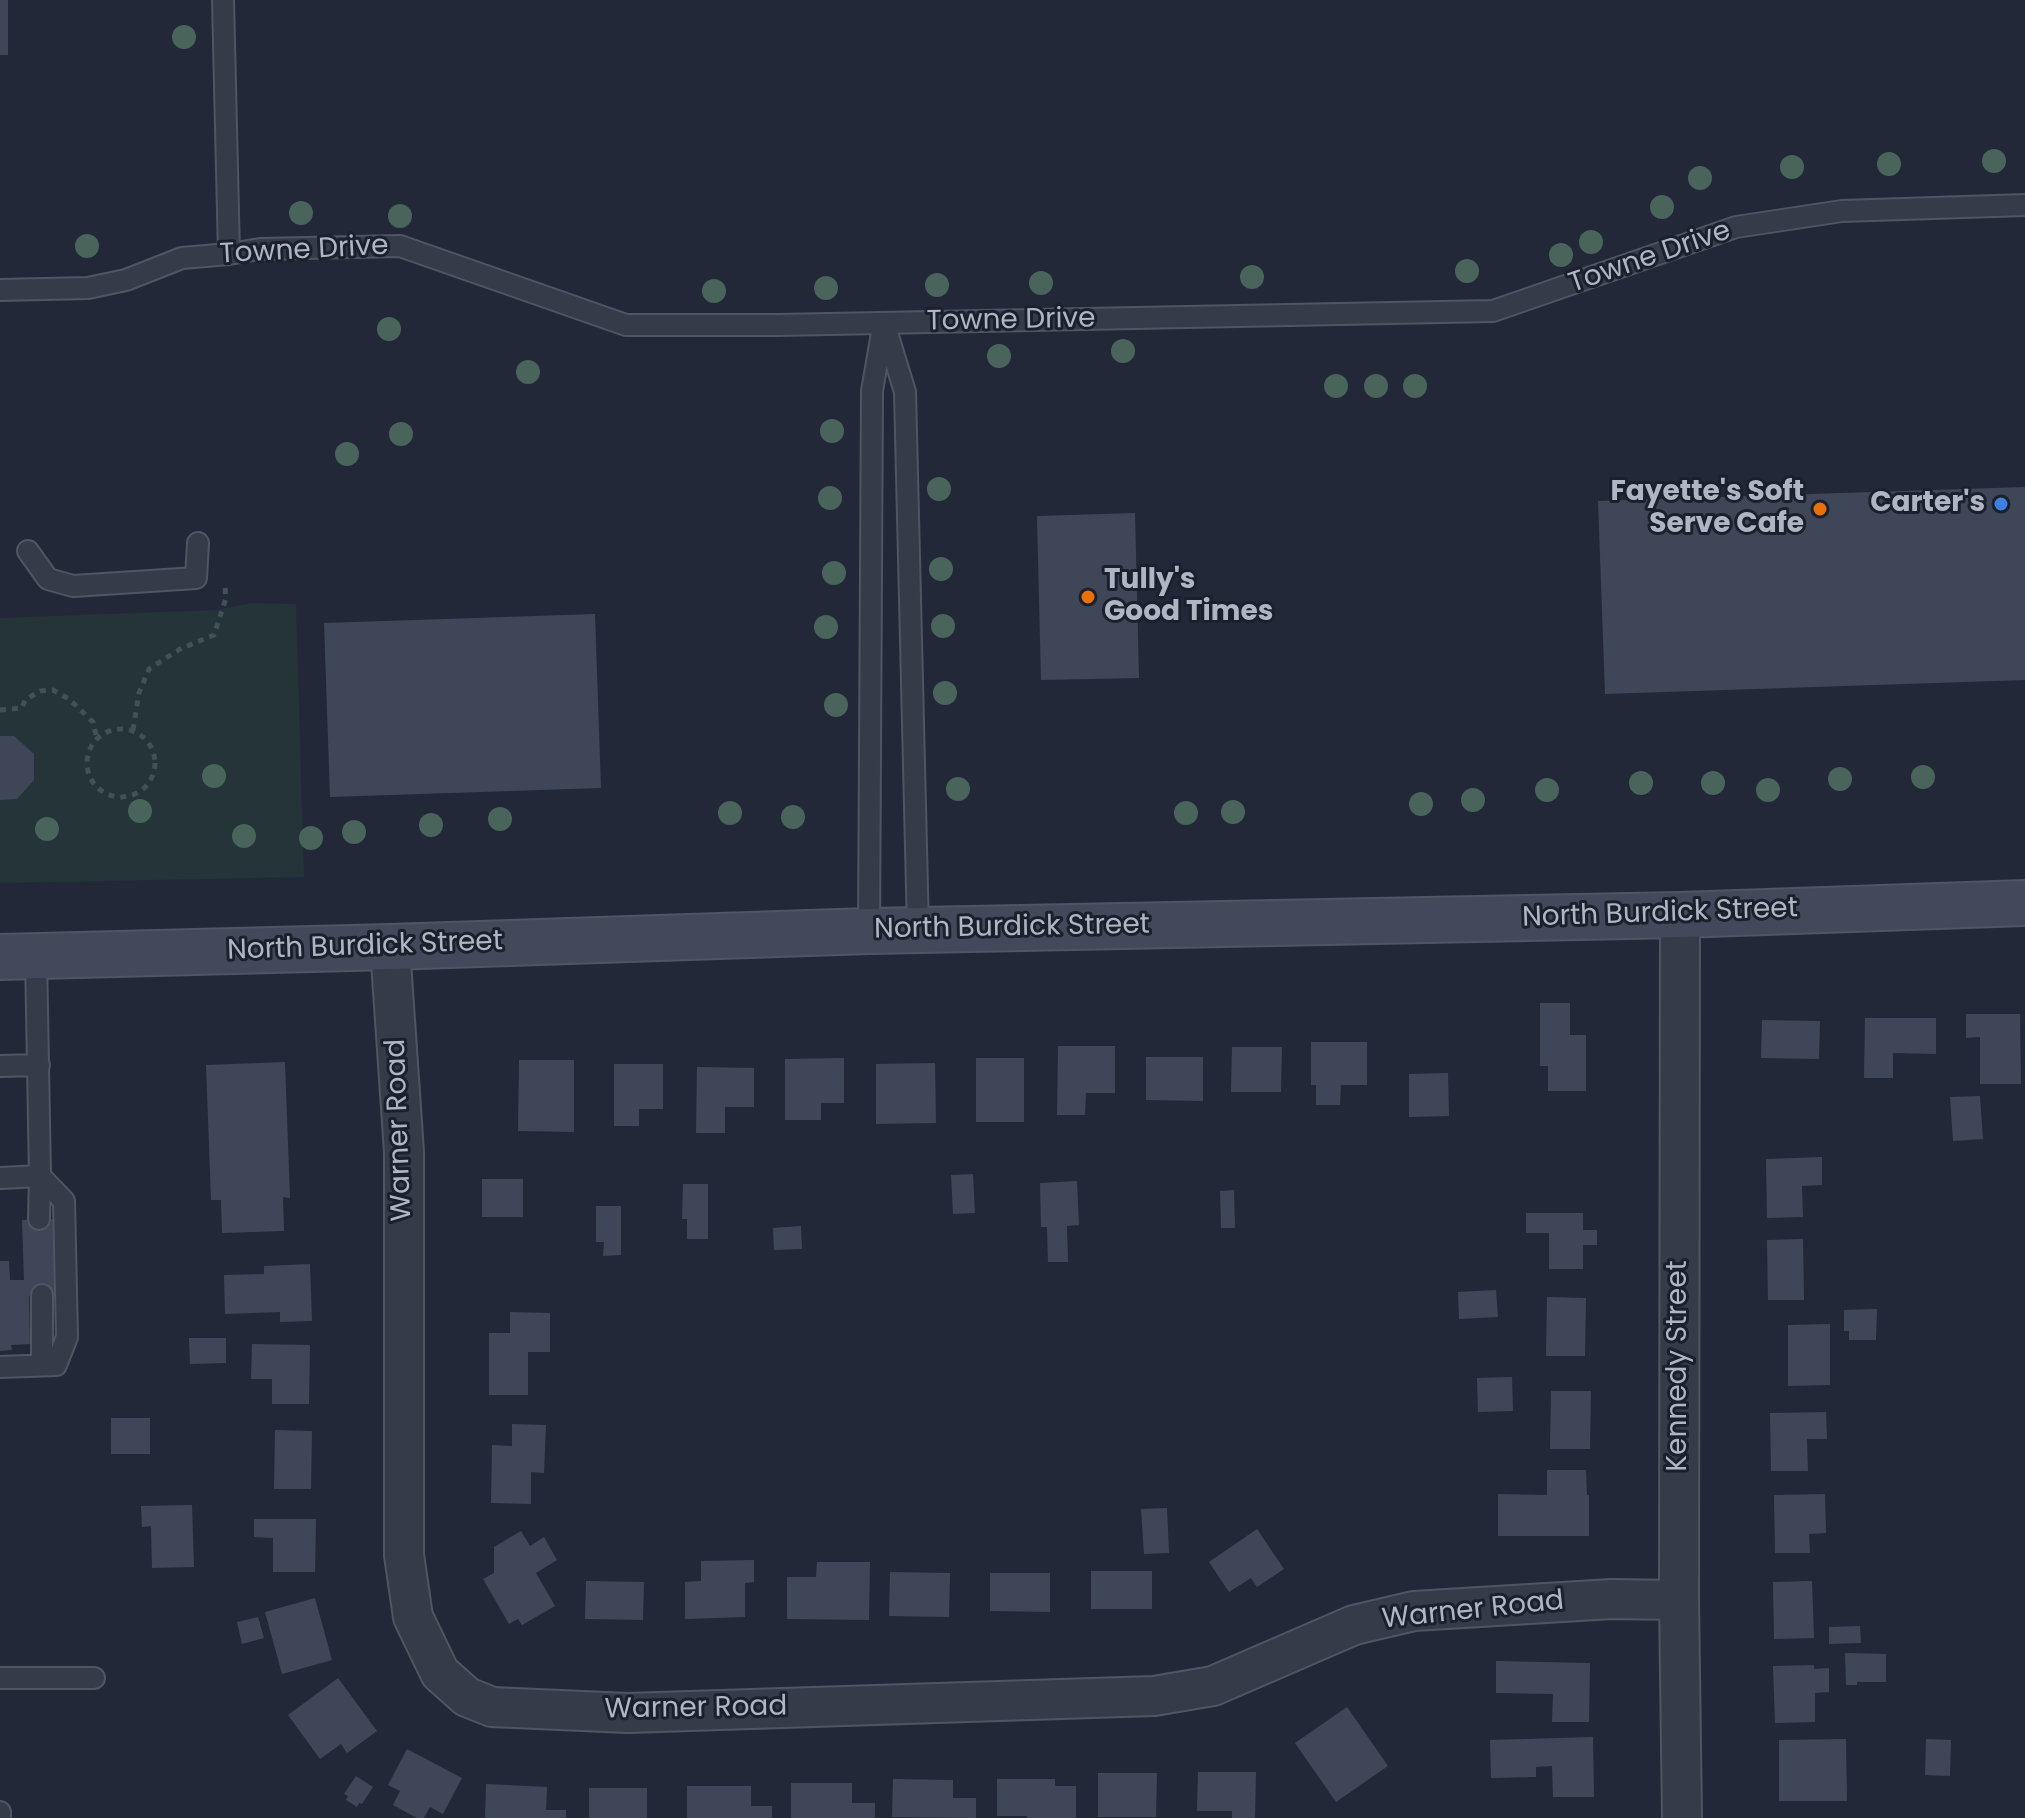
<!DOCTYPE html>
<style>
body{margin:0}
canvas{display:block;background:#222838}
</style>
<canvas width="2025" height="1818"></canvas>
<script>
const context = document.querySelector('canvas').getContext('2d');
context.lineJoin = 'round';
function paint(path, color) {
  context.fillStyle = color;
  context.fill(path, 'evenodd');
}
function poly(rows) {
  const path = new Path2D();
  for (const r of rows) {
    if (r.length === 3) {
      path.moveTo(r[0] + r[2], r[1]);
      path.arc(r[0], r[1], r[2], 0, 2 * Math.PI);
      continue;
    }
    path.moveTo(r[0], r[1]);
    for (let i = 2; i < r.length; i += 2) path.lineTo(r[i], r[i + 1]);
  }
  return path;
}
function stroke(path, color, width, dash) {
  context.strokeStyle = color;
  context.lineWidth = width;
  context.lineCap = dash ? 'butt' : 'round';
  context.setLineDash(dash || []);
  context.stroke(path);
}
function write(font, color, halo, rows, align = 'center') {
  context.font = font + ' Poppins,sans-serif';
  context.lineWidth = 6;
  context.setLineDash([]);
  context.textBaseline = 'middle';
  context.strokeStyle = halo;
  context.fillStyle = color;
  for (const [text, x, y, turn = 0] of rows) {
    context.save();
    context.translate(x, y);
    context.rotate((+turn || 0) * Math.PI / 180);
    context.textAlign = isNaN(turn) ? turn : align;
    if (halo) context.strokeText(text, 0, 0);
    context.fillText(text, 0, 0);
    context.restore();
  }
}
paint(poly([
 [252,603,296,604,304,877,0,883,0,618,217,610]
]), '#243439');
paint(poly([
 [0,0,8,0,8,55,0,55],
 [2025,487,2025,680,1605,694,1598,501],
 [1135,513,1139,678,1041,680,1037,516],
 [595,614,601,788,330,797,324,623],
 [0,736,14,736,34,754,34,780,17,799,0,800],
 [1540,1003,1570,1003,1570,1035,1586,1035,1586,1091,1548,1091,1548,1066,1540,1066],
 [1966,1014,2020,1014,2021,1084,1980,1084,1980,1037,1966,1038],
 [1865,1018,1936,1018,1936,1054,1893,1053,1893,1078,1864,1078],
 [1762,1020,1820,1021,1819,1059,1761,1058],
 [1311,1042,1367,1042,1367,1085,1341,1085,1340,1105,1316,1105,1316,1085,1311,1085],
 [1058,1046,1115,1046,1115,1093,1086,1093,1085,1115,1057,1115],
 [1232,1047,1282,1047,1281,1092,1231,1092],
 [1146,1057,1203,1057,1203,1101,1146,1100],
 [844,1058,844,1103,821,1103,821,1120,785,1120,785,1059],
 [976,1058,1024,1058,1024,1122,976,1122],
 [519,1060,574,1060,574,1132,518,1131],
 [285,1062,290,1198,283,1197,284,1231,222,1233,221,1200,211,1200,206,1065],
 [935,1063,936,1123,876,1124,876,1064],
 [614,1064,663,1064,663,1109,639,1109,639,1126,614,1126],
 [697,1067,754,1068,754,1107,725,1107,725,1133,696,1133],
 [1448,1073,1449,1116,1409,1117,1409,1074],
 [1980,1096,1983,1139,1953,1141,1950,1097],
 [1822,1157,1822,1185,1802,1186,1803,1217,1767,1218,1766,1159],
 [973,1174,975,1213,953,1214,951,1175],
 [482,1179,523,1179,523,1217,482,1217],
 [1077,1181,1079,1225,1067,1226,1068,1262,1048,1262,1047,1227,1041,1227,1040,1183],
 [683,1184,708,1184,708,1239,687,1239,687,1219,682,1219],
 [1234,1190,1235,1228,1221,1228,1220,1191],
 [596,1206,621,1206,621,1255,603,1256,604,1242,596,1242],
 [1526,1213,1583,1213,1583,1230,1597,1230,1597,1245,1583,1245,1583,1269,1549,1269,1549,1233,1526,1233],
 [53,1219,56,1295,29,1296,30,1344,11,1345,12,1350,0,1351,0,1261,9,1261,10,1280,24,1280,22,1220],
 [801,1226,802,1249,774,1250,773,1228],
 [1803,1239,1804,1300,1768,1300,1767,1240],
 [310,1264,312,1321,280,1322,280,1312,225,1314,224,1275,264,1274,264,1266],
 [1496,1290,1498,1317,1459,1319,1458,1292],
 [1547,1297,1586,1298,1585,1356,1546,1356],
 [1877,1309,1876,1340,1849,1340,1849,1331,1844,1331,1844,1310],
 [510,1312,550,1313,550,1352,528,1352,528,1395,489,1395,489,1333,510,1333],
 [1830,1324,1830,1385,1788,1386,1788,1325],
 [189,1338,226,1338,226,1363,190,1364],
 [252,1344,310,1345,309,1404,272,1404,272,1379,251,1379],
 [1512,1377,1513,1411,1478,1412,1477,1378],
 [1551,1391,1591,1391,1590,1449,1550,1449],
 [1826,1412,1827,1439,1807,1439,1808,1471,1771,1471,1770,1413],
 [111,1418,150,1418,150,1454,111,1454],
 [512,1424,546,1425,544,1473,531,1472,531,1504,491,1503,492,1445,512,1446],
 [275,1430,312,1431,311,1489,274,1489],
 [1547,1470,1586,1470,1587,1495,1589,1495,1589,1536,1498,1536,1498,1494,1547,1495],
 [1825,1494,1826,1533,1809,1534,1810,1553,1775,1553,1774,1495],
 [192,1505,194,1567,152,1568,151,1526,142,1527,141,1506],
 [1167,1508,1169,1553,1144,1554,1141,1509],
 [254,1519,316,1519,315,1572,273,1572,273,1538,254,1537],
 [1257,1529,1284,1569,1257,1587,1251,1578,1229,1592,1209,1562],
 [521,1531,530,1546,544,1537,557,1560,536,1573,555,1606,522,1625,518,1619,509,1624,483,1579,494,1573,494,1547],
 [754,1560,754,1582,745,1583,745,1617,685,1619,685,1582,701,1581,701,1561],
 [817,1562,870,1562,869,1620,787,1619,787,1577,816,1577],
 [1091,1571,1152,1571,1152,1609,1091,1609],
 [890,1572,950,1573,949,1617,889,1616],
 [990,1573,1050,1573,1050,1612,990,1611],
 [586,1581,644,1582,643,1620,585,1619],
 [1812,1581,1814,1638,1774,1639,1773,1582],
 [315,1598,332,1660,282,1674,265,1612],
 [258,1617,264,1638,242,1644,237,1622],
 [1860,1626,1861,1643,1829,1644,1829,1627],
 [1845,1653,1886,1654,1886,1682,1857,1682,1857,1685,1846,1685],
 [1496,1661,1590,1663,1589,1722,1552,1722,1553,1694,1496,1693],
 [1814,1665,1814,1669,1829,1668,1829,1692,1815,1693,1815,1722,1775,1723,1773,1666],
 [338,1678,377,1731,347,1753,341,1744,320,1759,288,1715],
 [1347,1707,1388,1766,1336,1802,1295,1743],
 [1593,1737,1594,1797,1553,1797,1552,1766,1536,1767,1536,1777,1491,1778,1490,1740],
 [1846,1739,1847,1801,1779,1801,1779,1740],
 [1926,1739,1951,1740,1950,1776,1925,1775],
 [407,1749,462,1778,443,1814,430,1807,424,1818,417,1818,393,1805,400,1791,388,1785],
 [1198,1772,1256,1772,1255,1818,1232,1818,1232,1811,1197,1811],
 [1098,1773,1157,1773,1156,1817,1098,1817],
 [356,1776,373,1787,362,1804,359,1803,357,1807,346,1800,348,1796,344,1794],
 [893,1779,953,1780,953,1798,976,1798,976,1818,892,1817],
 [997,1779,1055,1779,1055,1786,1076,1786,1076,1818,1027,1818,1027,1816,997,1816],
 [791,1783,852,1783,852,1803,875,1803,875,1818,791,1818],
 [486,1784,547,1787,546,1810,566,1810,566,1818,485,1818],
 [687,1786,751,1786,751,1806,772,1806,772,1818,687,1818],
 [589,1788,647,1788,647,1818,589,1818]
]), '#3e4658');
const lane = poly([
 [223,0,229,254],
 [0,290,88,288,126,280,182,258,229,254,260,249,400,246,626,325,778,325,1493,311,1736,227,1842,211,2025,205],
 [884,323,905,392,918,930],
 [28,551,48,579,73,586,196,578,198,543],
 [869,931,872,391,883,327],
 [0,1066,39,1065],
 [0,1178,40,1176,36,956],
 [39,1219,40,1176],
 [42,1295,42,1365],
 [0,1367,56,1365,67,1337,64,1201,40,1176],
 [0,1678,94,1678],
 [0,1812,0,1818]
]);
const street = poly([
 [1680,915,1679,1600,1682,1818],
 [390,947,404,1152,404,1555,413,1617,440,1673,467,1697,492,1707,628,1713,1154,1696,1213,1686,1354,1625,1414,1611,1612,1599,1679,1600]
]);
const secondary = poly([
 [0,957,390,947,869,931,1680,915,2025,903]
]);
stroke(lane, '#505563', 24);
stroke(street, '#505563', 42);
stroke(secondary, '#505563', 48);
stroke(poly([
 [0,710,22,708,25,700,40,691,53,690,69,699,93,722,97,739],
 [121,763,34],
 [133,730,139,693,149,669,180,649,214,635,226,598,225,587]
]), '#415156', 5, [6, 6]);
stroke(lane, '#353b48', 20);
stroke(street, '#353b48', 38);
stroke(secondary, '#43495b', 44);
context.fillStyle = '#48645b';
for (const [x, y] of [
 [184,37],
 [1994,161],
 [1889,164],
 [1792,167],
 [1700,178],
 [1662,207],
 [301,213],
 [400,216],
 [1591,242],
 [87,246],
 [1561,255],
 [1467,271],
 [1252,277],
 [1041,283],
 [937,285],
 [826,288],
 [714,291],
 [389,329],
 [1123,351],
 [999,356],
 [528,372],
 [1336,386],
 [1376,386],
 [1415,386],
 [832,431],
 [401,434],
 [347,454],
 [939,489],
 [830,498],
 [941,569],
 [834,573],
 [943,626],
 [826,627],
 [945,693],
 [836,705],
 [214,776],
 [1923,777],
 [1840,779],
 [1641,783],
 [1713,783],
 [958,789],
 [1547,790],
 [1768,790],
 [1473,800],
 [1421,804],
 [140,811],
 [1233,812],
 [730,813],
 [1186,813],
 [793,817],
 [500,819],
 [431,825],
 [47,829],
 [354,832],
 [244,836],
 [311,838]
]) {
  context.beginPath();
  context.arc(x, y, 12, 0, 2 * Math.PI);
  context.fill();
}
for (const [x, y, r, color] of [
 [2001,504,8,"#3f7fe0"],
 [1820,509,8,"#e8710a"],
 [1088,597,8,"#e8710a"]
]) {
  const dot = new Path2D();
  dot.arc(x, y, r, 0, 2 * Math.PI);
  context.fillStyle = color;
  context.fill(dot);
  stroke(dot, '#1b202d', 3);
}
write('28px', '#b0b5c5', '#1b202d', [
 ["Towne Drive",304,251,-3],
 ["Towne Drive",1650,258,-19],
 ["Towne Drive",1011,321,-1],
 ["North Burdick Street",1660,914,-2],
 ["North Burdick Street",1012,928,-1],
 ["North Burdick Street",365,947,-2],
 ["Warner Road",400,1130,-92],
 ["Kennedy Street",1679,1366,-90],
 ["Warner Road",1473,1611,-6],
 ["Warner Road",696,1709,-1]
]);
write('bold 28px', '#b0b5c5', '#1b202d', [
 ["Fayette's Soft",1804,493],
 ["Serve Cafe",1804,525],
 ["Carter's",1985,504],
 ["Tully's",1104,581,"left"],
 ["Good Times",1104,613,"left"]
], 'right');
</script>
